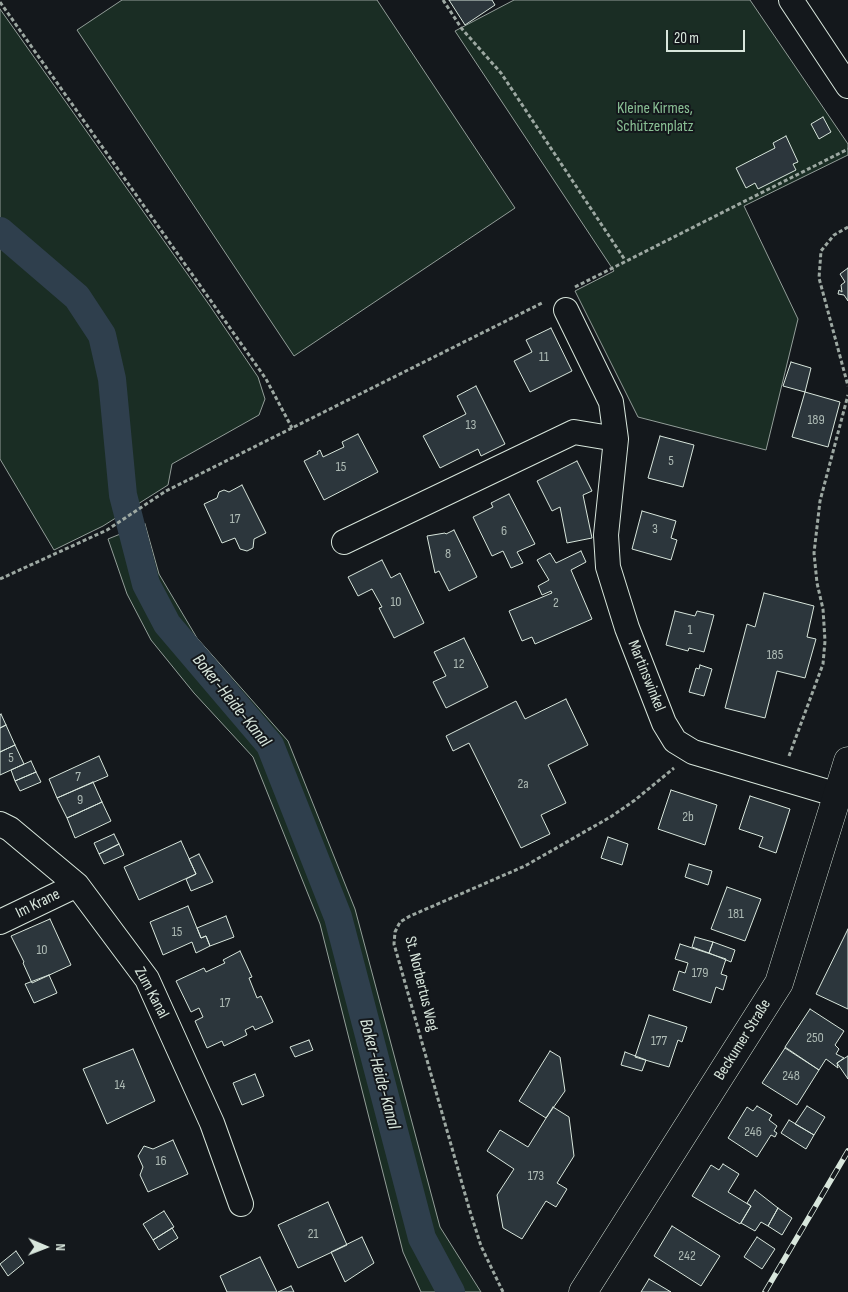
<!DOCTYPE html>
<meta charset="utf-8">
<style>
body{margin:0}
#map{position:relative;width:848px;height:1292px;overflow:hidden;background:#14181c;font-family:"Sofia Sans Condensed",sans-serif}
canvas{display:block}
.north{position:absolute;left:20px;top:1222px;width:50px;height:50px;-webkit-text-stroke:4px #14181c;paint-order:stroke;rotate:91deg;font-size:14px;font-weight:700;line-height:20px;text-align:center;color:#d8e6dc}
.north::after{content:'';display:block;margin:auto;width:18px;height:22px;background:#d8e6dc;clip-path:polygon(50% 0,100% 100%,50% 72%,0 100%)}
.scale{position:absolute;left:666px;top:30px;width:79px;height:22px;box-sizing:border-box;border:2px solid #d8e6dc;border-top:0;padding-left:6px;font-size:15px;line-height:18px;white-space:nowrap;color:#d8e6dc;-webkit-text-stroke:4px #14181c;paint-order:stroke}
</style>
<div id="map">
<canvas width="848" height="1292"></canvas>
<div class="north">N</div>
<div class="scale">20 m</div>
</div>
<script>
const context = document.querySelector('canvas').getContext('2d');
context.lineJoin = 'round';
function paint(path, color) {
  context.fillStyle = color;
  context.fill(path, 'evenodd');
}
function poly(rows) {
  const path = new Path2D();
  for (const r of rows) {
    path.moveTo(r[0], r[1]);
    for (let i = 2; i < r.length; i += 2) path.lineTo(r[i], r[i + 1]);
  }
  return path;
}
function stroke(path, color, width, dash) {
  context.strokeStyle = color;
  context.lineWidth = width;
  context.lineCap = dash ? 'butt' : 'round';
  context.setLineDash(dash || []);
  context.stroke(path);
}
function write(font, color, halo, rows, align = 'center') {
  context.font = font + ' "Sofia Sans Condensed",sans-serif';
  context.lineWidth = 4;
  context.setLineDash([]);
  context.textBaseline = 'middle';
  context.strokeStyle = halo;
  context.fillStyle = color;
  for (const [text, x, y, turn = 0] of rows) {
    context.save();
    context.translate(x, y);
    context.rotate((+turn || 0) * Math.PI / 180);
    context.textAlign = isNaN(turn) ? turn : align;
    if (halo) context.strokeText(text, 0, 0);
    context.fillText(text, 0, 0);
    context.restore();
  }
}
const green = poly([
 [122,0,377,0,515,208,294,356,77,30,122,0],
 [514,0,750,0,848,144,848,155,744,206,798,319,766,450,638,417,575,291,614,271,455,31,514,0],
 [0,9,210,306,258,377,265,399,259,415,172,464,168,485,103,526,54,550,0,459,0,9],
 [145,524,159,574,197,638,288,741,355,909,440,1227,481,1292,421,1292,403,1252,320,924,253,757,194,693,151,640,127,594,108,539,145,524]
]);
paint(green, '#1a2d24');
stroke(green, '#939e99', 1);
stroke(poly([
 [0,231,77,297,102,335,112,379,123,495,146,584,167,624,270,745,338,917,422,1238,451,1292]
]), '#2f3f4d', 28);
const building = poly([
 [449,0,492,0,495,5,465,25,449,0],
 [823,117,831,132,819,139,811,124,823,117],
 [786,136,798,162,793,164,796,170,758,189,755,183,746,188,736,168,775,148,773,143,786,136],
 [848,268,848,301,844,295,838,294,839,290,842,292,841,285,845,282,840,274,848,268],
 [551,328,572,371,530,392,514,361,532,352,526,340,551,328],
 [791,362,811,368,805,392,783,386,791,362],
 [476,386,505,444,481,456,478,449,440,468,423,436,466,414,457,396,476,386],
 [805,392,840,402,828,447,792,437,805,392],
 [358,434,378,472,324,500,304,461,318,454,317,452,320,450,323,457,344,447,342,442,358,434],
 [660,436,694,445,683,487,648,478,660,436],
 [577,461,592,491,583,495,592,538,567,543,560,507,552,511,537,481,577,461],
 [242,485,266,533,254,539,253,548,247,551,240,549,235,538,222,543,204,504,217,498,219,492,224,490,229,492,242,485],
 [509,494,535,544,517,552,523,563,511,568,503,551,492,556,473,517,493,507,491,503,509,494],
 [642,511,676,521,671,538,677,540,671,560,632,549,642,511],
 [454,530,477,577,449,591,439,571,435,573,427,536,445,533,446,534,454,530],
 [581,551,586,562,571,570,592,619,535,644,532,637,522,641,509,611,552,593,551,591,542,595,538,586,549,580,537,560,550,553,556,563,581,551],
 [382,560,391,578,400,573,424,623,394,638,379,608,382,607,372,589,358,596,348,577,382,560],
 [764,593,814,606,807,637,816,639,805,678,777,671,765,718,725,708,747,624,755,627,764,593],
 [675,611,695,616,697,611,714,615,704,652,689,648,688,651,666,645,675,611],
 [464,638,488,687,446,708,433,682,446,676,434,652,464,638],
 [700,665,712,669,704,696,689,692,696,668,699,669,700,665],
 [566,699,588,745,548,765,566,803,541,815,550,834,521,848,469,743,453,751,446,736,516,701,525,719,566,699],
 [1,714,6,725,0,728,0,715,1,714],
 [6,725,15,745,0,752,0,728,6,725],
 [15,745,24,764,0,775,0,752,15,745],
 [99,756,108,776,57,798,49,779,99,756],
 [31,761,36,772,15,781,11,770,31,761],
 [36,772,41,782,20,791,15,781,36,772],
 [93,782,102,802,67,818,57,798,93,782],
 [671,790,717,805,705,845,658,829,671,790],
 [750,796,790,809,776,853,759,847,763,837,739,829,750,796],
 [102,802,111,821,75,838,67,818,102,802],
 [114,834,119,844,99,854,94,843,114,834],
 [608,837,628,844,622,865,601,858,608,837],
 [181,841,196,874,139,900,124,867,181,841],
 [119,844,124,855,104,864,99,854,119,844],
 [199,854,213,882,191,891,186,879,196,874,189,859,199,854],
 [689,864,712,871,708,885,685,877,689,864],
 [727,887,761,899,745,941,711,929,727,887],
 [188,906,201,938,206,936,210,946,196,953,192,942,163,955,150,922,188,906],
 [226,916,234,937,210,946,206,936,201,938,197,928,226,916],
 [50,919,71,965,32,983,23,963,24,962,11,936,50,919],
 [848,929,848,1009,816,994,848,929],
 [695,937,713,942,709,953,692,947,695,937],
 [713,942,735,950,731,962,709,953,713,942],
 [680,944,726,959,721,974,727,976,723,990,716,987,711,1003,673,990,679,971,685,973,688,963,675,959,680,944],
 [240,951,252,977,249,978,257,998,261,996,273,1022,255,1030,253,1026,245,1030,247,1035,224,1046,222,1041,207,1048,195,1021,203,1017,199,1008,191,1012,176,981,204,968,206,972,225,963,223,960,240,951],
 [49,975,57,993,34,1003,25,984,49,975],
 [810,1009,844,1031,835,1045,839,1049,836,1054,844,1058,837,1063,838,1068,826,1059,819,1070,785,1047,810,1009],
 [649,1015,687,1027,682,1042,678,1040,669,1067,635,1057,649,1015],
 [309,1040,313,1050,295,1057,290,1047,309,1040],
 [785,1048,819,1070,797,1105,762,1083,785,1048],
 [133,1049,155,1101,107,1124,83,1069,133,1049],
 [550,1051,560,1057,565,1091,546,1118,519,1101,550,1051],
 [625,1052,646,1060,642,1071,621,1065,625,1052],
 [848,1056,848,1079,837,1063,848,1056],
 [255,1074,264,1096,242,1105,233,1083,255,1074],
 [757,1106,772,1115,769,1120,777,1126,774,1131,777,1133,775,1137,771,1135,757,1157,728,1138,747,1107,753,1111,757,1106],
 [807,1106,825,1117,814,1135,795,1124,807,1106],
 [553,1107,569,1117,574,1156,557,1183,567,1189,556,1207,546,1201,522,1239,503,1228,497,1195,514,1169,487,1151,500,1130,528,1147,553,1107],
 [789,1120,814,1135,806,1149,781,1133,789,1120],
 [173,1140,188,1174,148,1192,140,1175,143,1167,138,1156,144,1146,153,1149,173,1140],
 [723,1164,739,1174,728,1192,751,1206,740,1224,692,1196,711,1165,719,1170,723,1164],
 [755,1190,778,1208,768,1226,761,1222,755,1231,741,1223,751,1206,747,1203,755,1190],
 [328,1202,347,1245,298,1268,278,1225,328,1202],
 [778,1208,792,1218,782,1235,768,1226,778,1208],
 [164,1211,174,1227,153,1240,143,1224,164,1211],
 [672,1226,720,1256,701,1286,654,1256,672,1226],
 [172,1228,178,1238,159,1250,153,1240,172,1228],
 [362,1237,374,1263,345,1282,331,1252,362,1237],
 [757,1237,775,1249,762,1269,744,1257,757,1237],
 [16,1251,24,1263,8,1276,0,1264,16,1251],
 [260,1257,277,1292,227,1292,220,1276,260,1257],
 [649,1279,671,1292,641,1292,649,1279],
 [291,1286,294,1292,278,1292,291,1286]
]);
paint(building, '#2c363c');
stroke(building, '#d8e6dc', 1);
const minor = poly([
 [791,0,848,86],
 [566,310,611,402,616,439],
 [344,542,574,432,616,439,606,535,608,567,627,628,664,723,675,741,693,752,838,795],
 [0,824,10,829,77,885,147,979,212,1123,241,1204],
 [0,922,77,885]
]);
const secondary = poly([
 [583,1292,779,983,848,761]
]);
stroke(minor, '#d8e6dc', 26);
stroke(secondary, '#d8e6dc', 29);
stroke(poly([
 [443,0,462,29,501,73,625,260],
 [0,2,266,379,292,428],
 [848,227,834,235,821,251,819,278,848,386],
 [575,287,848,149],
 [0,579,107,530,166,491,542,303],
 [789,756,823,664,825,641,823,609,817,583,814,553,820,501,848,395],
 [503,1292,481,1246,469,1208,394,944,395,932,400,922,410,916,525,866,612,816,635,800,674,768]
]), '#9da8a2', 3, [4, 2.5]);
stroke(minor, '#14181c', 24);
stroke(secondary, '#14181c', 28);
const rail = poly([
 [765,1292,848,1151]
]);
stroke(rail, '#d8e6dc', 5.5);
stroke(rail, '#14181c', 4, [11]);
write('14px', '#adbab4', null, [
 ["11",544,357],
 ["189",816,420],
 ["13",471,425],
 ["5",671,461],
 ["15",341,467],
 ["17",235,519],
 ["3",655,529],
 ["6",504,531],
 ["8",448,554],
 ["10",396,602],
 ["2",556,603],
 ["1",690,630],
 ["185",775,655],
 ["12",459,664],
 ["5",11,758],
 ["7",78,777],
 ["2a",523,784],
 ["9",80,800],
 ["2b",688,817],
 ["181",736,914],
 ["15",177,932],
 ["10",42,950],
 ["179",700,973],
 ["17",225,1003],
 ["250",815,1038],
 ["177",659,1041],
 ["248",791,1076],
 ["14",120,1085],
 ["246",753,1132],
 ["16",161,1161],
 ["173",536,1176],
 ["21",313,1234],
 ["242",687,1256]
]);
write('16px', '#8ac095', '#14181c', [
 ["Kleine Kirmes,",655,109],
 ["Schützenplatz",655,127]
]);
write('16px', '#d8e6dc', '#14181c', [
 ["Martinswinkel",646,676,68],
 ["Im Krane",38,904,-26],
 ["St. Norbertus Weg",421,984,76],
 ["Zum Kanal",151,993,62],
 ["Beckumer Straße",743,1040,-58]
]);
write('italic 18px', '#d8e6dc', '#14181c', [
 ["Boker-Heide-Kanal",231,701,51],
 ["Boker-Heide-Kanal",379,1074,75]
]);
</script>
